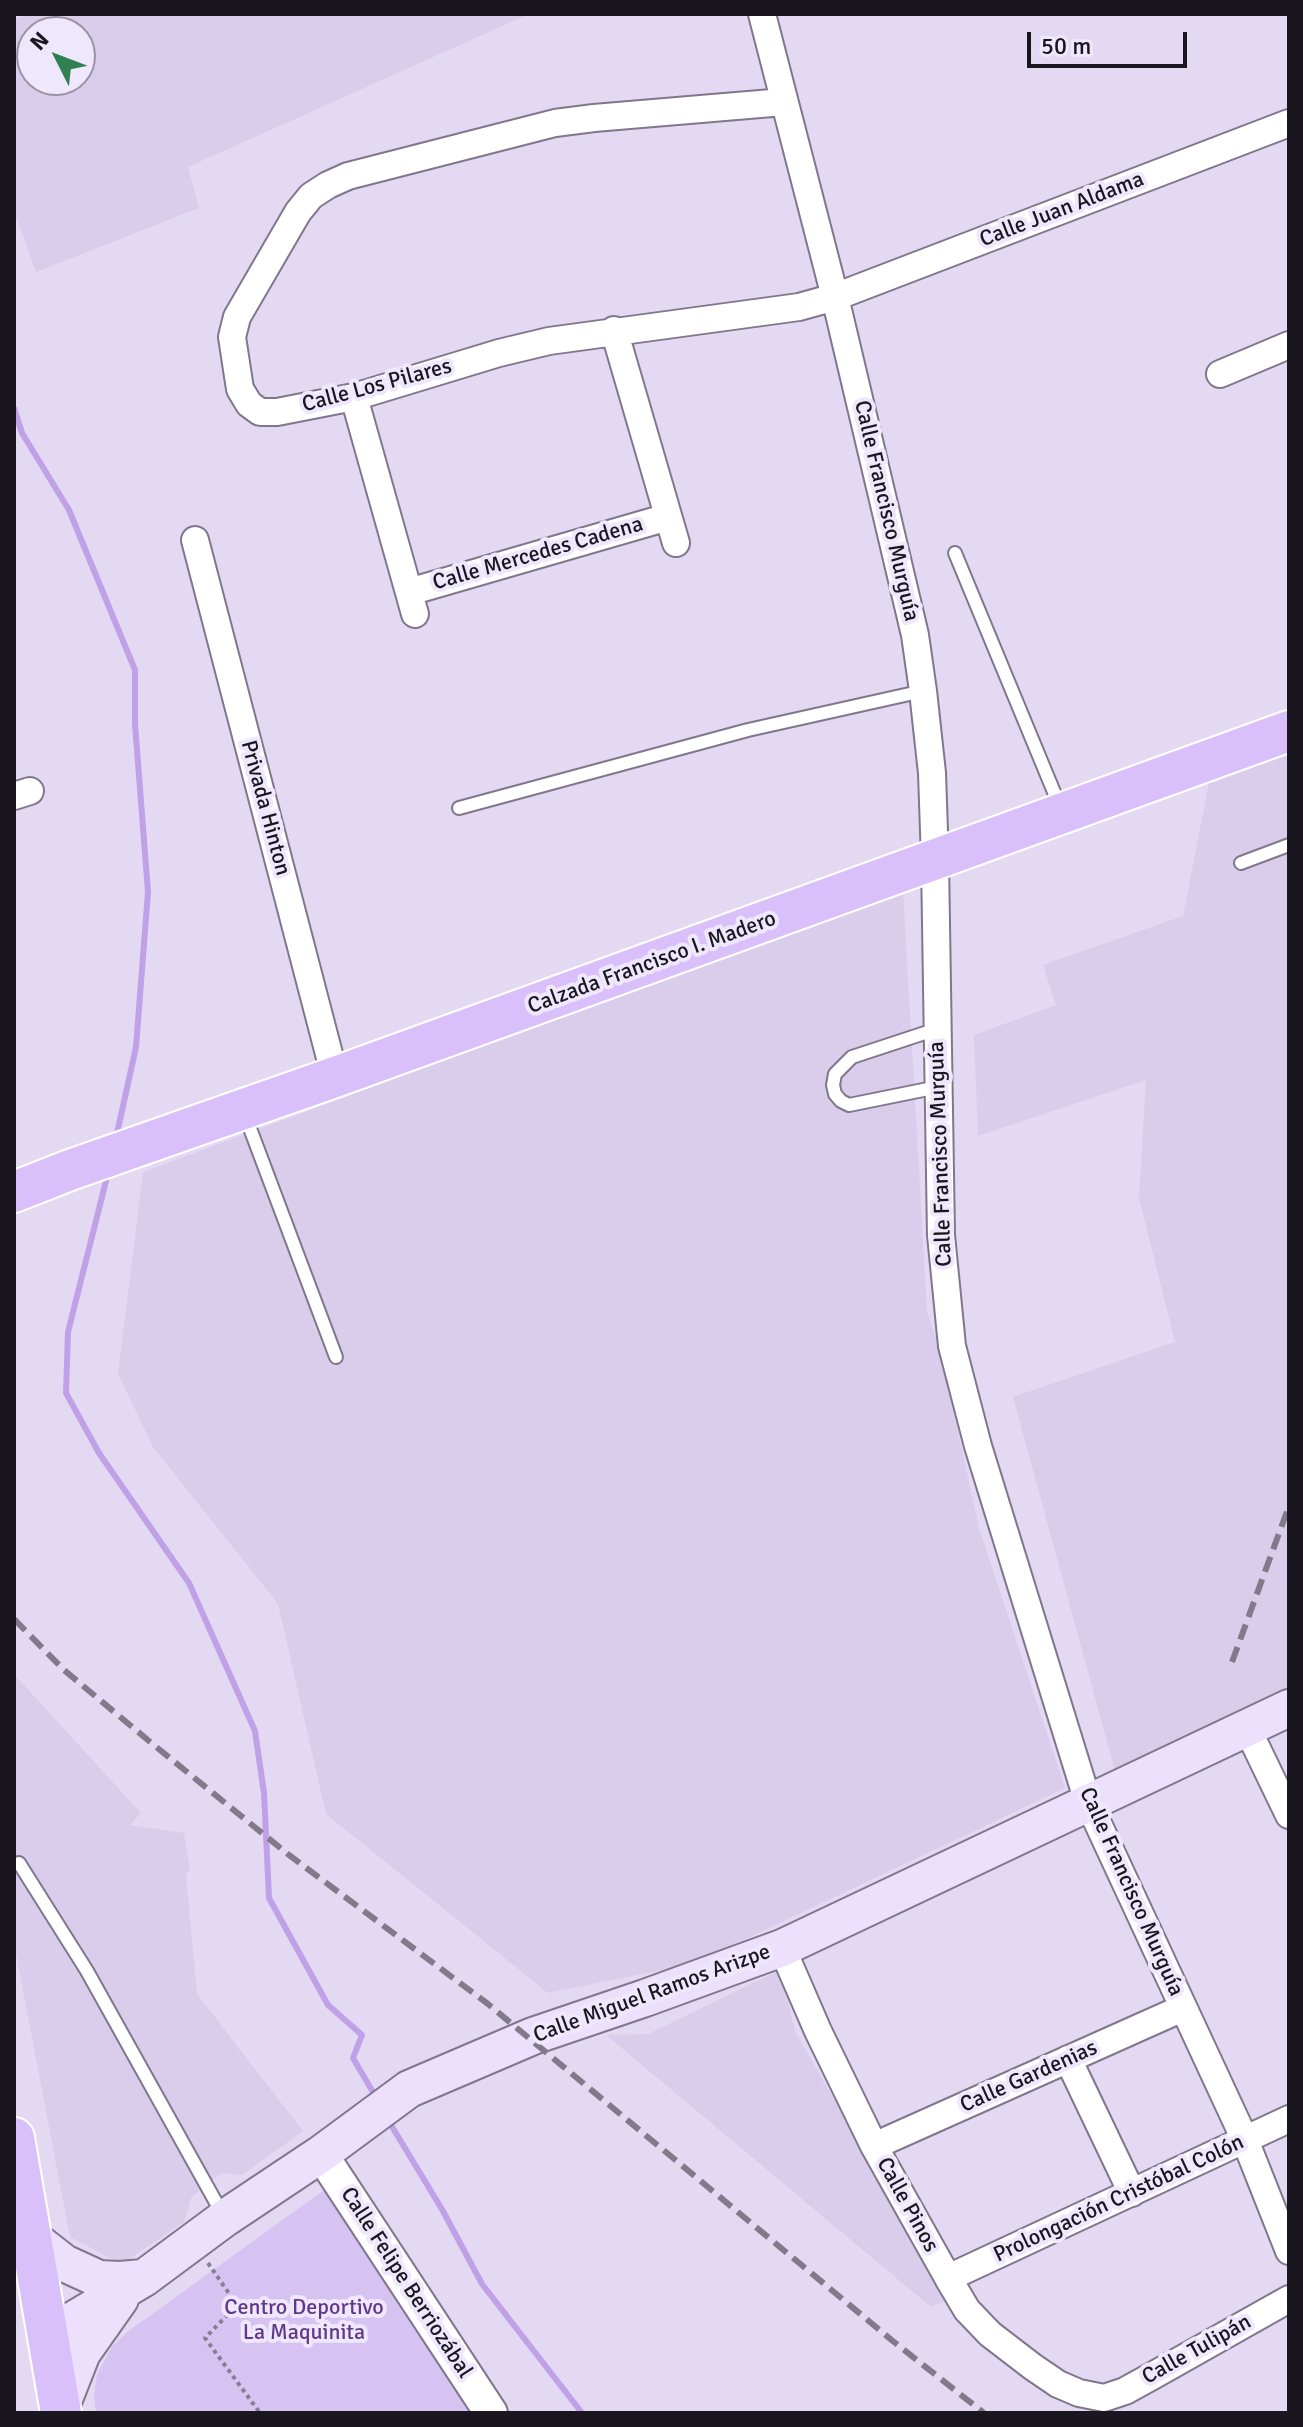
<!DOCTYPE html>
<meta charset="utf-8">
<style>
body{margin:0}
#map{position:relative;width:1303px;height:2427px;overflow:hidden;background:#e3d9f2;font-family:Signika,sans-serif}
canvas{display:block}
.frame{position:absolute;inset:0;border:16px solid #1a161f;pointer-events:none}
.north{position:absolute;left:16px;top:16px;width:80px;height:80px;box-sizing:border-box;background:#efe7fb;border:2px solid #9a93a3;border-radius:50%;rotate:312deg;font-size:22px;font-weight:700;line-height:32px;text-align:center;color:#1a161f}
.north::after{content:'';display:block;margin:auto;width:28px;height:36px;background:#318051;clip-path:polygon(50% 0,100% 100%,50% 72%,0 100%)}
.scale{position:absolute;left:1027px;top:32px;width:160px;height:36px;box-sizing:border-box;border:4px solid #1a161f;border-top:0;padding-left:10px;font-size:24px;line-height:28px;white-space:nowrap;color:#1a161f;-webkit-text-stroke:6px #efe7fb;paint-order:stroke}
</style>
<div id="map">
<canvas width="1303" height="2427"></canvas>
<div class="frame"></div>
<div class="north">N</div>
<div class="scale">50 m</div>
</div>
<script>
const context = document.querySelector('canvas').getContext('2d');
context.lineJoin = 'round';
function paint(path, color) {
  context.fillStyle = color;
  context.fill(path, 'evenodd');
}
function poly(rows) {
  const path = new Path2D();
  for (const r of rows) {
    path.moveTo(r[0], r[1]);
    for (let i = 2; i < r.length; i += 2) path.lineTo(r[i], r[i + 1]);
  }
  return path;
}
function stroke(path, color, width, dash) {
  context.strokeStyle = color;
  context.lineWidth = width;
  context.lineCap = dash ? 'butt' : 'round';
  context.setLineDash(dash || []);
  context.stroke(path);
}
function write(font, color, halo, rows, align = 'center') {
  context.font = font + ' Signika,sans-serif';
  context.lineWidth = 8;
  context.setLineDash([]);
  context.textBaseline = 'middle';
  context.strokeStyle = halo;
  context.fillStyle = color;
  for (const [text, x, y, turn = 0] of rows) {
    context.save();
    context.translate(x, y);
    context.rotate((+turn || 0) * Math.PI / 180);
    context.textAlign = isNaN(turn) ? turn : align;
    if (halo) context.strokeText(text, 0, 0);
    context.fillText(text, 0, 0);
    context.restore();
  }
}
paint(poly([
 [30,14,529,14,188,167,199,208,36,272,14,211,14,20],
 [32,32,80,32,80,80,32,80],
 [1289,754,1289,1690,1115,1771,1013,1397,1175,1342,1139,1198,1146,1080,978,1136,974,1035,1056,1005,1043,965,1183,916,1209,783],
 [903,890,927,1311,943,1362,979,1528,1065,1788,693,1964,548,1993,326,1814,278,1604,153,1447,118,1374,143,1172],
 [14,1674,141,1813,130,1825,184,1833,190,1868,186,1875,197,1994,303,2131,242,2175,221,2173,191,2198,184,2222,122,2264,70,2237,14,1943],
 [780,1970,795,2031,948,2300,931,2307,606,2035,648,2034]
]), '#dacdec');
paint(poly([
 [328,2187,472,2413,96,2413,94,2395,97,2375,111,2348,126,2333]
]), '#d7c3f2');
stroke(poly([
 [14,408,22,433,69,510,135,670,135,724,148,892,136,1047,116,1138],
 [108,1173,68,1332,66,1393,99,1453,189,1583,255,1731,264,1793,269,1898,328,2005,362,2035,353,2058,377,2099],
 [388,2120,443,2211,482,2284,582,2413]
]), '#c0a1e7', 6);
const service = poly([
 [955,553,1061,809],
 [459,808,748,730,923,691],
 [1241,863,1289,845],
 [937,1029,852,1057,835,1074,833,1085,835,1094,841,1101,849,1105,938,1087],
 [245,1115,336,1357],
 [19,1863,87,1971,223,2215]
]);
const minor = poly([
 [762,14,835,297,915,635,923,691,932,773,935,861,941,1235,952,1346,978,1446,1088,1802,1245,2140,1289,2251],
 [784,102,594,118,555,123,348,176,328,185,311,196,298,212,237,317,232,337,240,389,249,404,260,412,277,412,354,397,499,353,549,341,799,307,835,297,1289,123],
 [614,330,676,543],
 [1220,374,1289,345],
 [354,397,415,614],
 [195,540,335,1077],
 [409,592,668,517],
 [14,796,30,791],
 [1247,1728,1289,1815],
 [782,1948,818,2031,874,2146,948,2278,967,2310,990,2334,1033,2367,1058,2384,1079,2393,1104,2398,1125,2391,1154,2375,1289,2299],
 [1068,2059,1132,2193],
 [874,2146,1183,2008],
 [948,2278,1289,2119]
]);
const tertiary = poly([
 [321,2154,491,2413]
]);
const secondary = poly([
 [32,2238,64,2263,99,2279,120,2280,143,2278],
 [48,2335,144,2278,225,2218,321,2154,409,2089,533,2036,645,1998,782,1948,1289,1708],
 [60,2409,82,2353,120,2299]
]);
const primary = poly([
 [14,1192,70,1170,335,1077,1289,731],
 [14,2138,61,2413]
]);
stroke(service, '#80778d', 16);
stroke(minor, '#80778d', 30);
stroke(tertiary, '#80778d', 36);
stroke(secondary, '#80778d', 40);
stroke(primary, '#fff', 44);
stroke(poly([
 [208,2263,237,2305,205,2338,260,2413]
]), '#867f91', 4, [4, 4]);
stroke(service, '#fff', 12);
stroke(minor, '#fff', 26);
stroke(tertiary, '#fff', 32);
stroke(secondary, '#ede0fd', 36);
stroke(primary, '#dac0fa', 40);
stroke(poly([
 [14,1619,64,1670,149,1741,289,1855,488,2004,894,2342,984,2413],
 [1232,1662,1289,1506]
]), '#817a8b', 6, [16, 8]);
write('22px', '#1a161f', '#efe7fb', [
 ["Calle Juan Aldama",1062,210,-21],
 ["Calle Los Pilares",377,386,-15],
 ["Calle Francisco Murguía",886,511,77],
 ["Calle Mercedes Cadena",538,554,-16],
 ["Privada Hinton",265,808,75],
 ["Calzada Francisco I. Madero",652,963,-20],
 ["Calle Francisco Murguía",941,1154,-92],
 ["Calle Francisco Murguía",1131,1892,66],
 ["Calle Miguel Ramos Arizpe",652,1994,-20],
 ["Calle Gardenias",1029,2077,-24],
 ["Prolongación Cristóbal Colón",1119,2199,-25],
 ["Calle Pinos",907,2205,61],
 ["Calle Felipe Berriozábal",406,2283,57],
 ["Calle Tulipán",1197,2350,-29]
]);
write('22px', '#61388a', '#efe7fb', [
 ["Centro Deportivo",304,2308],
 ["La Maquinita",304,2333]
]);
</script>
